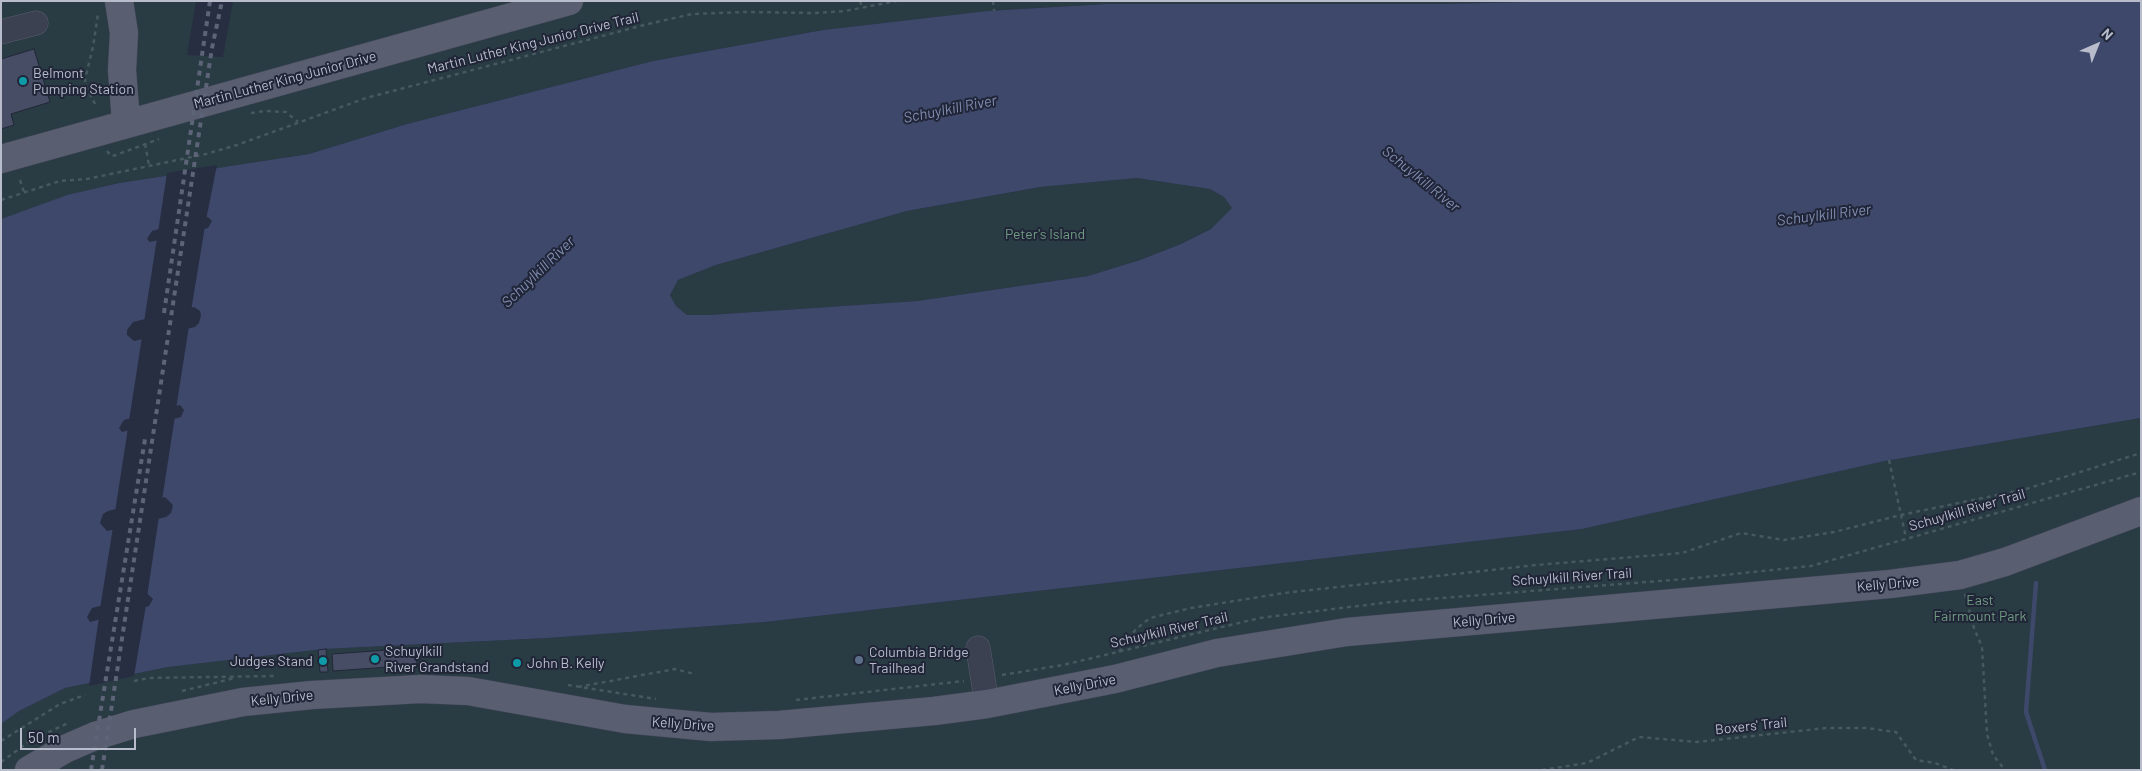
<!DOCTYPE html>
<style>
body{margin:0}
#map{position:relative;width:2142px;height:771px;overflow:hidden;background:#272e42;font-family:Barlow,sans-serif}
canvas{display:block}
.frame{position:absolute;inset:0;border:2px solid #b8bccb;pointer-events:none}
.north{position:absolute;left:2072px;top:20px;width:50px;height:50px;-webkit-text-stroke:4px #202537;paint-order:stroke;rotate:44deg;font-size:14px;font-weight:700;line-height:20px;text-align:center;color:#b8bccb}
.north::after{content:'';display:block;margin:auto;width:18px;height:22px;background:#b8bccb;clip-path:polygon(50% 0,100% 100%,50% 72%,0 100%)}
.scale{position:absolute;left:20px;top:728px;width:116px;height:22px;box-sizing:border-box;border:2px solid #b8bccb;border-top:0;padding-left:6px;font-size:15px;line-height:18px;white-space:nowrap;color:#b8bccb;-webkit-text-stroke:4px #202537;paint-order:stroke}
</style>
<div id="map">
<canvas width="2142" height="771"></canvas>
<div class="frame"></div>
<div class="north">N</div>
<div class="scale">50 m</div>
</div>
<script>
const context = document.querySelector('canvas').getContext('2d');
context.lineJoin = 'round';
function paint(path, color) {
  context.fillStyle = color;
  context.fill(path, 'evenodd');
}
function poly(rows) {
  const path = new Path2D();
  for (const r of rows) {
    path.moveTo(r[0], r[1]);
    for (let i = 2; i < r.length; i += 2) path.lineTo(r[i], r[i + 1]);
  }
  return path;
}
function stroke(path, color, width, dash) {
  context.strokeStyle = color;
  context.lineWidth = width;
  context.lineCap = dash ? 'butt' : 'round';
  context.setLineDash(dash || []);
  context.stroke(path);
}
function write(font, color, halo, rows, align = 'center') {
  context.font = font + ' Barlow,sans-serif';
  context.lineWidth = 4;
  context.setLineDash([]);
  context.textBaseline = 'middle';
  context.strokeStyle = halo;
  context.fillStyle = color;
  for (const [text, x, y, turn = 0] of rows) {
    context.save();
    context.translate(x, y);
    context.rotate((+turn || 0) * Math.PI / 180);
    context.textAlign = isNaN(turn) ? turn : align;
    if (halo) context.strokeText(text, 0, 0);
    context.fillText(text, 0, 0);
    context.restore();
  }
}
paint(poly([
 [1,1,196,1,187,55,223,57,233,1,1572,1,1441,4,1106,4,987,11,823,30,653,61,407,124,309,154,119,183,67,195,1,219],
 [1137,178,1210,189,1224,197,1233,208,1211,229,1181,244,1140,260,1088,276,917,301,709,315,687,315,676,306,670,295,678,280,716,265,907,211,1040,187],
 [2141,418,2141,770,1,770,1,724,19,711,65,688,168,667,324,649,548,638,765,622,1582,529,1885,461]
]), '#293b43');
paint(poly([
 [1572,1,2141,1,2141,418,1885,461,1582,529,765,622,548,638,324,649,168,667,65,688,19,711,1,724,1,219,67,195,119,183,309,154,407,124,653,61,823,30,987,11,1106,4,1441,4],
 [1137,178,1210,189,1224,197,1232,208,1211,229,1181,244,1140,260,1088,276,917,301,709,315,687,315,676,306,670,295,678,280,716,265,907,211,1040,187],
 [208,217,212,221,208,228,150,242,147,239,152,231],
 [194,307,200,311,201,315,199,323,195,327,134,341,127,335,127,330,133,322],
 [180,405,184,410,181,417,122,432,119,428,124,420],
 [165,497,173,505,171,513,166,517,107,531,100,523,103,514,108,511],
 [148,594,153,599,149,606,90,622,87,617,92,608]
]), '#3d486a');
paint(poly([
 [217,165,206,220,158,232,167,173],
 [205,226,191,311,144,322,157,238],
 [189,326,176,409,129,421,142,337],
 [175,416,162,500,115,512,128,428],
 [159,516,147,597,100,609,113,527],
 [146,605,134,676,89,686,99,617]
]), '#272e42');
stroke(poly([
 [2036,583,2026,712,2045,770]
]), '#3d486a', 4.5);
const building = poly([
 [34,49,50,102,11,114,14,125,1,129,1,59,34,49],
 [416,648,417,665,333,671,332,654,416,648],
 [326,649,328,672,320,672,318,650,326,649]
]);
paint(building, '#464d64');
stroke(building, '#222739', 1);
const minor = poly([
 [1,32,36,23],
 [978,648,987,704]
]);
const major = poly([
 [119,1,124,33,122,70,126,122],
 [1,159,569,1],
 [29,770,65,749,95,736,134,724,243,702,312,695,421,689,468,691,625,719,711,727,779,725,934,711,987,704,1115,679,1217,653,1347,632,1890,584,1960,575,2005,562,2141,511]
]);
stroke(minor, '#595e6f', 25);
stroke(major, '#45495b', 29);
stroke(poly([
 [860,1,862,7],
 [993,1,994,11],
 [95,104,86,86,85,79,93,47,98,14],
 [251,113,265,111,286,112,298,122],
 [145,144,149,165],
 [107,151,111,156,116,155,159,139],
 [20,180,24,192],
 [1,200,60,181,87,179,206,154,237,145,366,98,648,24,692,14,745,12,815,13,845,11,897,1],
 [1889,460,1906,538],
 [1965,594,1974,628,1982,647,1987,734,1993,755,2005,770],
 [1119,652,1136,629,1150,618,1191,608,1284,593,1536,565,1682,553,1741,533,1784,540,1834,532,1901,515,2026,489,2141,453],
 [1002,675,1063,665,1260,618,1292,614,1391,602,1685,579,1811,566,2141,472],
 [134,681,149,678,276,676],
 [568,685,656,699],
 [578,687,675,669,694,674],
 [182,691,235,678],
 [796,700,964,681],
 [1,741,60,704,85,695],
 [1,762,30,741,68,723],
 [1542,770,1587,763,1639,737,1697,742,1826,728,1866,728,1896,732,1916,760,1935,763,1953,770]
]), '#47585f', 2.5, [4, 4]);
stroke(minor, '#3b4151', 24);
stroke(major, '#595f71', 28);
stroke(poly([
 [164,313,210,1],
 [91,770,145,439],
 [102,770,212,48,222,1]
]), '#5d6478', 4, [5, 5]);
for (const [x, y, r, color] of [
 [23,81,5,"#0f9aa8"],
 [375,659,5,"#0f9aa8"],
 [859,660,5,"#5c6f8a"],
 [323,661,5,"#0f9aa8"],
 [517,663,5,"#0f9aa8"]
]) {
  const dot = new Path2D();
  dot.arc(x, y, r, 0, 2 * Math.PI);
  context.fillStyle = color;
  context.fill(dot);
  stroke(dot, '#202537', 2);
}
write('14px', '#b8bccb', '#202537', [
 ["Martin Luther King Junior Drive Trail",533,43,-14],
 ["Martin Luther King Junior Drive",285,80,-15],
 ["Schuylkill River Trail",1967,510,-16],
 ["Schuylkill River Trail",1572,577,-4],
 ["Kelly Drive",1888,584,-5],
 ["Kelly Drive",1484,620,-5],
 ["Schuylkill River Trail",1169,630,-13],
 ["Kelly Drive",1085,685,-11],
 ["Kelly Drive",282,698,-6],
 ["Kelly Drive",683,724,4],
 ["Boxers' Trail",1751,726,-6]
]);
write('14px', '#b8bccb', '#202537', [
 ["Belmont",33,73],
 ["Pumping Station",33,89],
 ["Schuylkill",385,651],
 ["River Grandstand",385,667],
 ["Columbia Bridge",869,652],
 ["Trailhead",869,668],
 ["Judges Stand",313,661,"right"],
 ["John B. Kelly",527,663]
], 'left');
write('14px', '#709c82', '#202537', [
 ["Peter's Island",1045,234],
 ["East",1980,600],
 ["Fairmount Park",1980,616]
]);
write('italic 15px', '#808db2', '#202537', [
 ["Schuylkill River",950,109,-11],
 ["Schuylkill River",1421,179,39],
 ["Schuylkill River",1824,215,-7],
 ["Schuylkill River",538,272,-44]
]);
</script>
